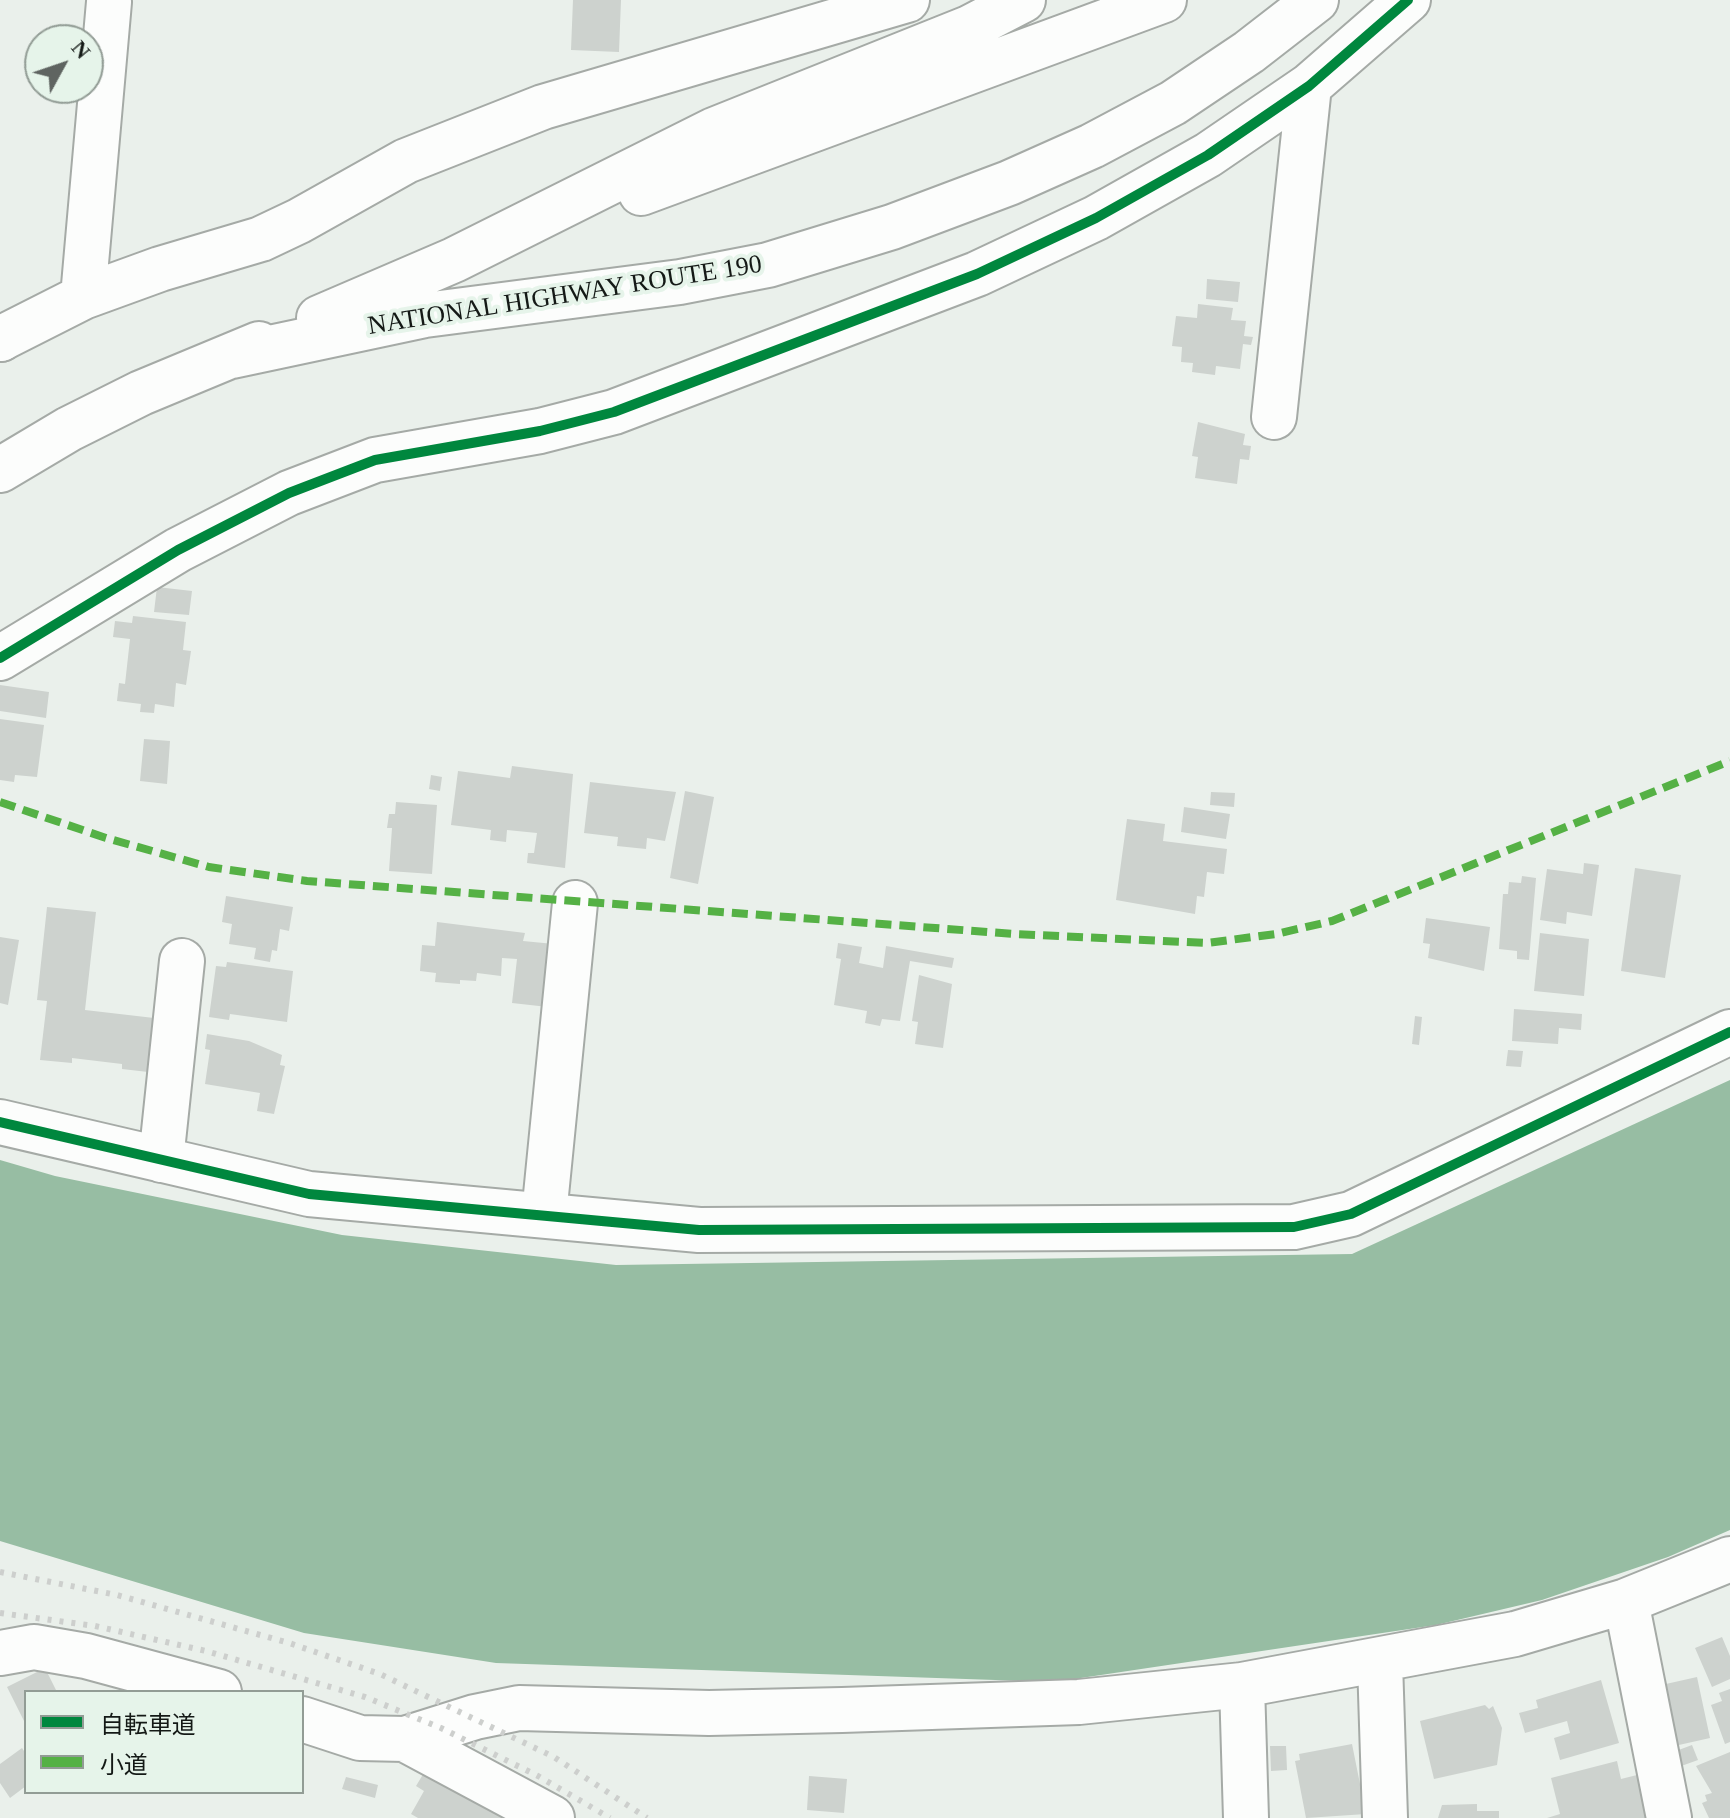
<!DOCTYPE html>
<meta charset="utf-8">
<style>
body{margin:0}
#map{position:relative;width:1730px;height:1818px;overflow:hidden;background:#eaf0eb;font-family:"Times New Roman","Noto Sans JP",serif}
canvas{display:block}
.legend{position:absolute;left:24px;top:1690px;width:280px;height:104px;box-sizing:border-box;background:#e6f4ea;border:2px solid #929c95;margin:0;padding:10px 14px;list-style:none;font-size:24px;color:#141916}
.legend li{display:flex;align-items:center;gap:16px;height:40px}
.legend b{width:40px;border:2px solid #929c95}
.north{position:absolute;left:24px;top:24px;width:80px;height:80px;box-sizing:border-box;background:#e6f4ea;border:2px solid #929c95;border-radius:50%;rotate:50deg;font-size:22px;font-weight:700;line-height:32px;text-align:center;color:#141916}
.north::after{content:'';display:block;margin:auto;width:28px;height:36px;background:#5f6461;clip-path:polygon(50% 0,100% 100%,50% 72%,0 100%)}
</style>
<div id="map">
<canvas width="1730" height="1818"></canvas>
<ul class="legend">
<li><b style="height:10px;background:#00873e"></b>自転車道</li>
<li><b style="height:10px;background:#55b145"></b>小道</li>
</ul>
<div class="north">N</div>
</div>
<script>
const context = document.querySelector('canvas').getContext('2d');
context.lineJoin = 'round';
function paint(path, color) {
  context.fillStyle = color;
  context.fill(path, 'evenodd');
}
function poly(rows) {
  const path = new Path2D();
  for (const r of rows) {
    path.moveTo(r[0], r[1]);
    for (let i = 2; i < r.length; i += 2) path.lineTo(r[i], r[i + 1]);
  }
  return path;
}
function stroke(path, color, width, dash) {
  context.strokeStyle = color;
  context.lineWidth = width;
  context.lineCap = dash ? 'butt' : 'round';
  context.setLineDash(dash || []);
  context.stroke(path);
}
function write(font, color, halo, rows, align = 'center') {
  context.font = font + ' "Times New Roman",serif';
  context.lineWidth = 8;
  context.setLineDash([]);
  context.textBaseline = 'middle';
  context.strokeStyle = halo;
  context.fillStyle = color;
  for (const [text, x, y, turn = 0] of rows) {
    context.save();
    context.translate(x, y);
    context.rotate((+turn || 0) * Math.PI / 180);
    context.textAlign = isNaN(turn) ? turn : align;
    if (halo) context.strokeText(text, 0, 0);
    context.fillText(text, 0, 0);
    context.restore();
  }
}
paint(poly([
 [1730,1080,1730,1530,1668,1557,1542,1600,1436,1625,1054,1682,496,1663,304,1633,0,1541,0,1160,55,1176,342,1235,616,1265,1352,1254]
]), '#97bda3');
paint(poly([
 [573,0,621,0,619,52,571,50],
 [1207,279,1240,282,1238,302,1206,299],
 [1198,304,1233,308,1231,320,1246,321,1244,336,1253,337,1251,345,1243,344,1240,369,1216,366,1215,375,1192,372,1193,363,1181,362,1182,347,1172,346,1176,316,1197,318],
 [1198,422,1245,434,1243,445,1251,446,1249,460,1240,459,1237,484,1195,478,1198,457,1192,456],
 [157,587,192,591,189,615,154,612],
 [133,616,186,622,183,650,191,651,186,685,176,683,174,707,155,704,154,713,140,712,141,704,117,701,119,683,125,684,130,639,113,637,115,621,132,623],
 [0,685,49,692,46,718,0,711],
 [0,719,44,725,37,777,15,775,14,782,0,780],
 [144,739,170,741,167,784,140,781],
 [512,766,573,774,565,868,527,863,528,853,534,853,537,833,507,830,506,842,490,840,491,830,451,825,458,771,510,778],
 [431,775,442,777,440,791,429,789],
 [590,782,676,792,665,841,647,838,646,849,617,846,618,837,584,833],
 [685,791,714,797,698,884,670,878],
 [1211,792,1235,793,1234,807,1210,805],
 [396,802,437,805,432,874,389,871,392,828,387,828,389,814,395,814],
 [1184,807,1230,814,1226,839,1181,832],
 [1127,819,1165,824,1163,841,1227,849,1224,874,1207,872,1204,897,1197,896,1195,914,1116,900],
 [1584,863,1599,865,1592,916,1567,912,1566,924,1540,920,1547,869,1583,874],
 [1635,868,1681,875,1665,978,1621,971],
 [1522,876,1536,878,1529,960,1517,959,1517,951,1499,949,1503,894,1508,894,1509,882,1521,883],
 [226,896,293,907,289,931,280,929,277,951,272,950,270,962,254,959,256,948,229,944,232,924,222,922],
 [47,907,96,912,85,1010,154,1018,148,1072,122,1069,122,1064,72,1058,72,1063,40,1060,47,1001,37,1000],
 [1426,918,1490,927,1484,971,1428,958,1430,944,1423,943],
 [437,922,525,933,523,941,554,944,548,1007,512,1003,517,959,502,958,501,976,477,973,476,981,460,980,460,984,435,982,436,973,420,971,422,945,435,946],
 [1540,933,1589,939,1584,996,1534,991],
 [0,937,19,940,8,1005,0,1003],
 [838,943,862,947,859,963,883,968,886,946,954,958,952,968,910,961,900,1021,882,1019,880,1026,865,1023,867,1011,834,1005,841,959,836,958],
 [227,962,293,971,287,1022,230,1014,229,1020,209,1017,216,966,226,967],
 [919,975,952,984,943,1048,915,1044,918,1022,912,1021],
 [1514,1009,1582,1014,1581,1030,1559,1028,1558,1044,1512,1041],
 [1415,1016,1422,1017,1419,1045,1412,1044],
 [207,1034,249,1041,282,1055,280,1065,285,1066,274,1114,257,1111,260,1093,205,1084,210,1050,205,1049],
 [1508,1050,1523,1051,1521,1067,1506,1066],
 [1722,1637,1730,1656,1730,1679,1712,1687,1695,1648],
 [45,1668,57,1692,26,1692,26,1725,7,1687],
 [1697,1677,1710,1738,1670,1747,1657,1686],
 [1601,1680,1619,1743,1560,1760,1554,1738,1570,1733,1567,1721,1525,1733,1519,1713,1538,1708,1536,1700],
 [1730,1689,1730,1742,1725,1744,1711,1705,1722,1701,1719,1693],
 [1485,1705,1489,1709,1493,1706,1502,1728,1497,1765,1434,1779,1420,1721],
 [1352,1744,1366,1814,1306,1818,1295,1761,1300,1760,1299,1754],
 [1692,1745,1698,1760,1673,1769,1668,1754],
 [1270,1746,1286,1746,1287,1770,1271,1771],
 [22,1748,26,1754,26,1786,10,1798,0,1783,0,1764],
 [1730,1752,1730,1818,1709,1818,1702,1803,1707,1801,1705,1795,1712,1793,1696,1766],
 [1617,1761,1621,1779,1641,1774,1652,1818,1547,1818,1560,1814,1551,1778],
 [425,1771,519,1818,418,1818,411,1814,424,1791,416,1786],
 [809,1776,847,1779,844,1813,807,1810],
 [346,1777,378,1785,375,1798,342,1789],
 [1477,1804,1477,1811,1499,1811,1499,1818,1438,1818,1442,1805]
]), '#cdd2ce');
const minor = poly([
 [83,297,109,2],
 [0,339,83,297,160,269,261,239,299,221,406,161,543,107,907,0],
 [1274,417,1309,86],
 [0,658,178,550,289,493,375,460,540,431,614,412,977,274,1096,218,1208,155,1309,86,1408,0],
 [0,1122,309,1194,699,1230,1294,1227,1351,1214,1730,1032],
 [161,1160,182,961],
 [544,1215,575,903],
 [1626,1601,1669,1818],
 [0,1653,34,1647,86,1656,219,1692],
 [1380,1662,1385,1818],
 [1242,1685,1246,1818],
 [302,1719,360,1738,405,1739,475,1717,519,1708,709,1713,842,1710,1079,1702,1242,1685,1515,1634,1626,1601,1730,1559],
 [405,1739,552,1818]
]);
const highway = poly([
 [641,193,1164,0],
 [319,318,454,260,714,130,969,28,1023,0],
 [0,339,1,339],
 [232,356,425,315,680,282,768,265,892,227,1009,183,1092,146,1173,103,1249,52,1316,0],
 [0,470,69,429,141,393,259,344]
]);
stroke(minor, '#a5aaa6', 48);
stroke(highway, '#a5aaa6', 48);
stroke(minor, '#fcfdfc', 44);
stroke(highway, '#fcfdfc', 44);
stroke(poly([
 [0,1572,117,1595,289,1643,380,1674,554,1757,647,1818],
 [0,1613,95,1626,206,1651,365,1697,441,1728,538,1776,610,1818]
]), '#cdcfcd', 6, [4, 8]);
stroke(poly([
 [0,802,106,838,209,867,307,881,1015,934,1207,943,1276,934,1332,921,1730,761]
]), '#55b145', 8, [16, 8]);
stroke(poly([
 [0,658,178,550,289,493,375,460,540,431,614,412,977,274,1096,218,1208,155,1309,86,1408,0],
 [0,1122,309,1194,699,1230,1294,1227,1351,1214,1730,1032]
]), '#00873e', 10);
write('26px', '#141916', '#e6f4ea', [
 ["NATIONAL HIGHWAY ROUTE 190",565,296,-9]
]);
</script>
